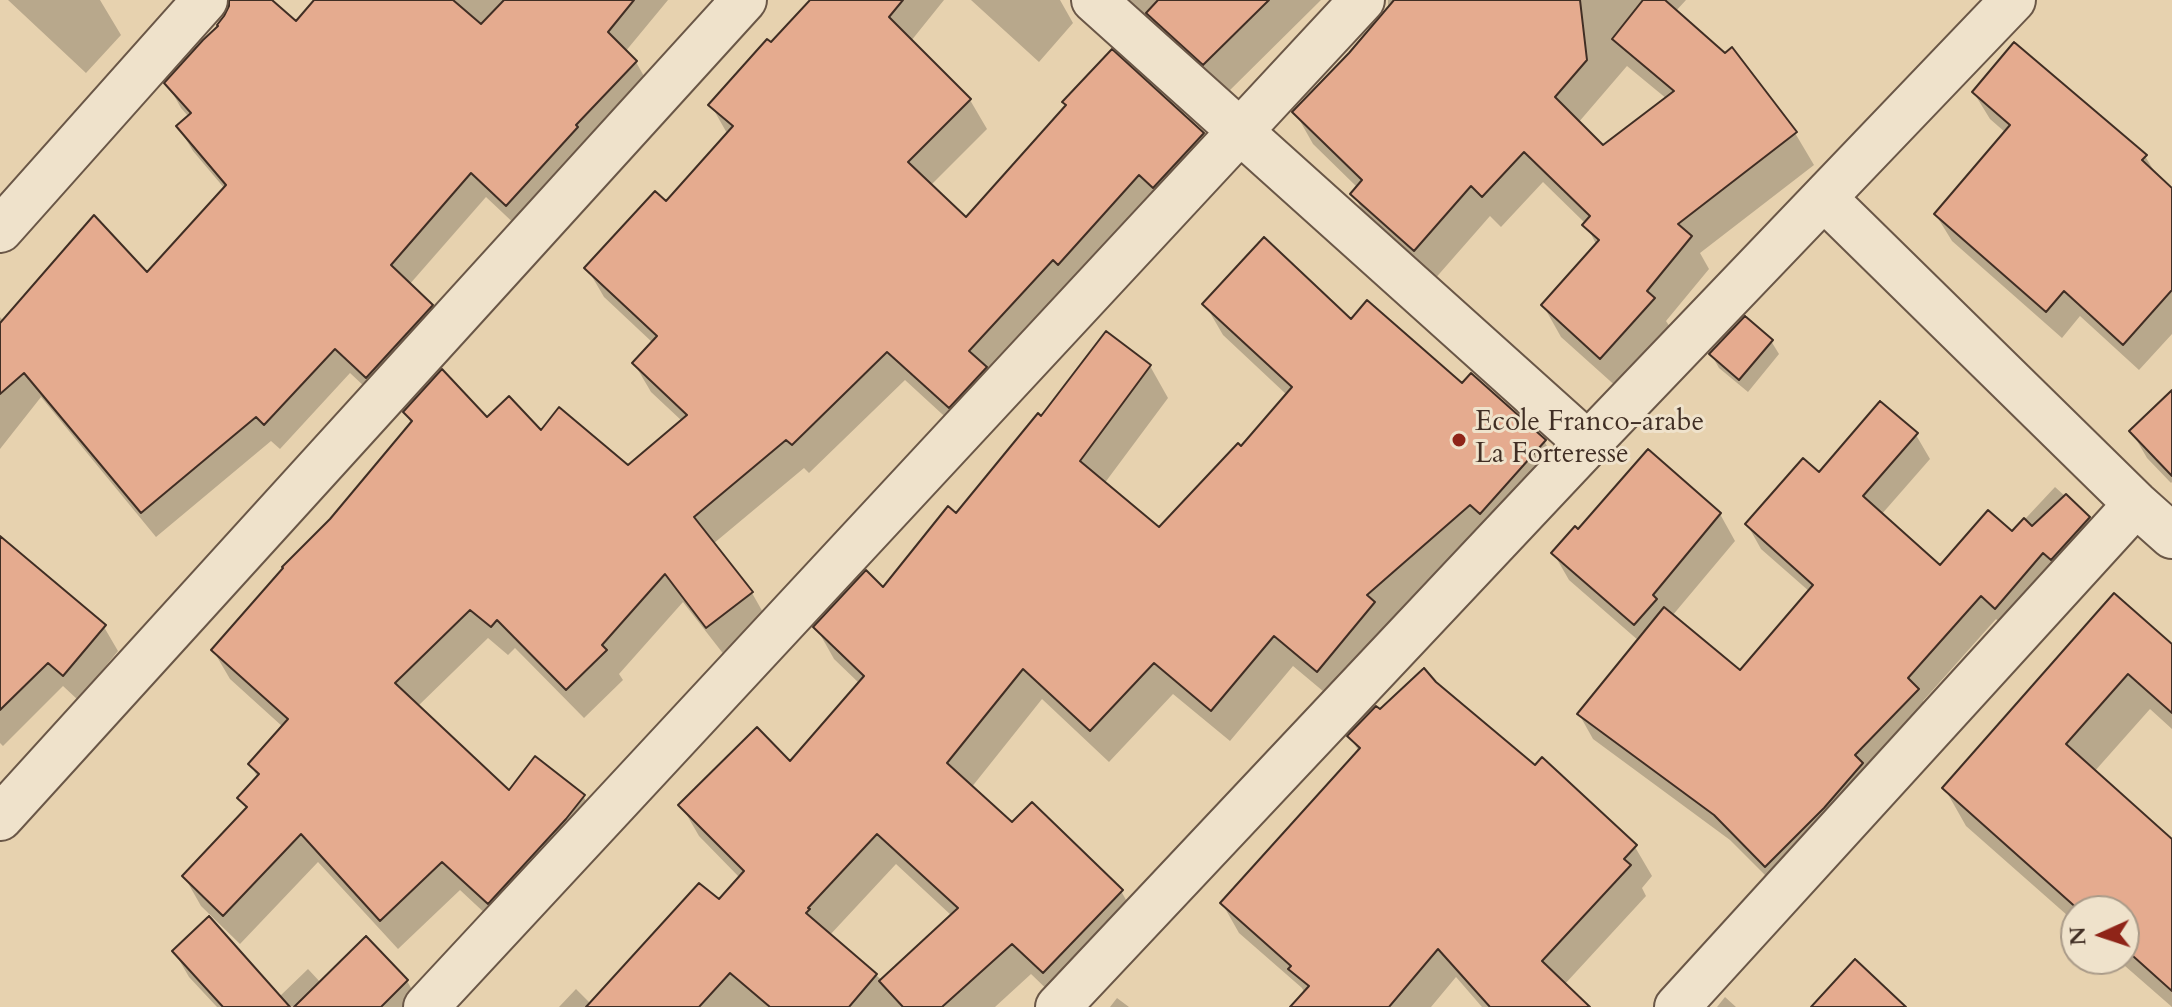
<!DOCTYPE html>
<style>
body{margin:0}
#map{position:relative;width:2172px;height:1007px;overflow:hidden;background:#e7d2af;font-family:Cardo,serif}
canvas{display:block}
.north{position:absolute;left:2060px;top:895px;width:80px;height:80px;box-sizing:border-box;background:#efe2cb;border:2px solid #a99a88;border-radius:50%;rotate:267deg;font-size:22px;font-weight:700;line-height:32px;text-align:center;color:#402e24}
.north::after{content:'';display:block;margin:auto;width:28px;height:36px;background:#8f2418;clip-path:polygon(50% 0,100% 100%,50% 72%,0 100%)}
</style>
<div id="map">
<canvas width="2172" height="1007"></canvas>
<div class="north">N</div>
</div>
<script>
const context = document.querySelector('canvas').getContext('2d');
context.lineJoin = 'round';
function paint(path, color) {
  context.fillStyle = color;
  context.fill(path, 'evenodd');
}
function poly(rows) {
  const path = new Path2D();
  for (const r of rows) {
    path.moveTo(r[0], r[1]);
    for (let i = 2; i < r.length; i += 2) path.lineTo(r[i], r[i + 1]);
  }
  return path;
}
function stroke(path, color, width, dash) {
  context.strokeStyle = color;
  context.lineWidth = width;
  context.lineCap = dash ? 'butt' : 'round';
  context.setLineDash(dash || []);
  context.stroke(path);
}
function write(font, color, halo, rows, align = 'center') {
  context.font = font + ' Cardo,serif';
  context.lineWidth = 6;
  context.setLineDash([]);
  context.textBaseline = 'middle';
  context.strokeStyle = halo;
  context.fillStyle = color;
  for (const [text, x, y, turn = 0] of rows) {
    context.save();
    context.translate(x, y);
    context.rotate((+turn || 0) * Math.PI / 180);
    context.textAlign = isNaN(turn) ? turn : align;
    if (halo) context.strokeText(text, 0, 0);
    context.fillText(text, 0, 0);
    context.restore();
  }
}
paint(poly([
 [8,0,100,0,121,35,86,73],
 [231,0,269,0,296,24,316,0,668,0,625,52,636,62,650,87,521,230,486,197,409,285,431,306,446,331,381,402,350,373,280,449,271,441,156,537,41,397,0,449,0,317,4,322,147,274,225,189,193,151,178,126,189,117,181,108,167,83,220,27,231,6],
 [813,0,944,0,911,41,970,100,987,129,930,186,966,220,1203,134,1220,163,966,436,905,380,809,473,804,468,713,544,752,593,769,623,725,656,683,602,619,674,623,680,584,718,515,648,508,655,488,638,417,707,509,793,583,796,600,826,505,932,460,890,398,949,318,862,240,944,201,906,184,876,247,810,240,799,258,778,250,764,283,727,230,679,213,650,332,520,412,425,405,413,487,419,541,433,628,468,682,421,651,392,634,363,653,343,604,297,587,268,666,204,728,135,711,105],
 [971,0,1060,0,1073,23,1039,62],
 [1115,0,1321,0,1223,97],
 [1388,0,1686,0,1675,12,1725,55,1732,50,1795,133,1814,165,1700,253,1709,269,1666,321,1672,330,1619,389,1561,337,1543,305,1597,246,1586,224,1543,182,1501,227,1490,216,1433,281,1371,225,1353,194,1358,188,1313,144,1295,112,1382,18,1388,7],
 [1627,66,1667,99,1603,148,1578,123],
 [1974,93,2145,156,2157,176,2172,191,2172,334,2139,370,2080,316,2062,338,1952,241,1936,215,2006,133,1990,119],
 [1205,304,1351,322,1462,386,1544,441,1563,473,1387,625,1392,635,1336,702,1293,666,1230,741,1173,694,1109,762,1042,699,971,788,1012,825,1121,891,1139,923,1062,1004,1031,974,995,1007,559,1007,576,989,591,1004,719,902,740,878,699,836,681,805,791,764,860,684,834,659,816,627,883,590,956,515,1042,419,1150,366,1168,398,1104,484,1159,530,1241,448,1287,395,1223,335],
 [896,864,952,916,883,981,829,936],
 [1771,341,1779,354,1748,392,1719,368,1711,354],
 [2172,393,2172,482,2171,483,2147,458,2132,432],
 [1916,435,1930,459,1881,515,1940,567,2012,533,2055,487,2089,518,2103,543,2010,632,1996,619,1923,701,1931,715,1780,890,1730,840,1593,739,1579,714,1639,641,1569,580,1554,554,1579,532,1720,514,1735,541,1672,616,1741,673,1810,592,1761,549,1747,524,1819,475],
 [0,539,104,627,118,651,78,700,63,686,3,746,0,743],
 [2115,596,2172,647,2172,729,2150,709,2094,772,2172,842,2172,1007,2117,959,2124,959,2124,911,2076,911,2076,923,1966,826,1945,789],
 [1435,683,1536,767,1635,847,1652,876,1642,888,1646,896,1564,985,1587,1007,1482,1007,1456,977,1431,1007,1293,1007,1305,994,1302,988,1239,933,1222,903,1359,752,1350,736,1380,712],
 [174,951,279,997,308,969,321,983,407,981,422,1007,217,1007,189,977],
 [1725,997,1736,1007,1717,1007],
 [1117,998,1129,1007,1110,1007]
]), '#0003');
const building = poly([
 [229,0,272,0,296,21,314,0,453,0,481,24,504,0,634,0,608,32,637,61,576,125,578,127,506,206,471,173,391,265,433,305,366,378,335,349,264,425,256,417,141,513,24,373,0,394,0,323,94,215,147,272,226,185,176,126,191,113,164,83,203,40,218,26,217,25,224,16,229,6,229,0],
 [810,0,903,0,889,17,971,99,908,162,966,217,1066,105,1062,102,1112,49,1204,133,1153,188,1139,175,1058,265,1053,260,969,351,987,367,949,408,887,352,792,445,786,440,694,517,753,592,706,628,665,574,602,645,607,650,566,690,497,620,491,627,470,610,395,683,509,790,535,756,585,795,566,819,488,904,442,862,380,921,301,834,223,916,182,876,247,807,237,798,259,774,248,764,288,719,211,650,283,568,282,567,330,519,412,421,403,412,442,369,487,417,509,396,541,430,559,407,628,465,687,415,632,363,657,336,584,268,655,191,666,201,733,126,708,105,767,39,771,42,810,0],
 [1158,0,1269,0,1203,65,1146,13,1158,0],
 [1394,0,1580,0,1587,60,1555,97,1603,145,1674,91,1612,39,1643,0,1665,0,1725,53,1732,47,1797,132,1678,224,1692,236,1647,291,1655,298,1600,359,1541,305,1599,240,1582,225,1590,216,1524,152,1482,197,1471,186,1414,251,1350,194,1362,180,1292,112,1349,53,1394,0],
 [2014,42,2147,155,2142,160,2172,188,2172,290,2123,345,2064,291,2046,312,1934,214,2010,125,1972,92,2014,42],
 [1264,237,1351,319,1367,300,1462,383,1471,373,1546,440,1480,514,1470,505,1367,595,1375,602,1317,672,1274,636,1211,711,1154,663,1090,731,1023,669,947,763,1012,822,1032,802,1123,890,1043,973,1012,944,942,1007,903,1007,879,981,958,908,877,834,808,908,810,909,806,913,877,974,849,1007,770,1007,730,973,699,1007,586,1007,699,883,719,899,744,871,678,805,757,727,790,761,864,676,813,627,866,570,883,587,948,506,956,513,1038,413,1041,416,1106,331,1151,365,1080,461,1159,527,1238,443,1241,446,1292,387,1202,304,1264,237],
 [1745,316,1773,340,1739,380,1709,354,1745,316],
 [2172,390,2172,476,2129,431,2172,390],
 [1880,401,1918,433,1863,496,1940,565,1988,510,2012,531,2024,518,2032,526,2066,494,2090,517,2051,560,2043,553,1995,609,1981,596,1908,678,1919,689,1855,755,1863,763,1824,808,1765,867,1714,815,1577,714,1664,607,1740,670,1813,585,1745,524,1803,458,1819,472,1880,401],
 [1648,449,1721,513,1653,595,1657,599,1634,625,1551,553,1575,526,1578,529,1648,449],
 [0,536,106,625,63,676,48,663,0,710,0,536],
 [2114,593,2172,644,2172,713,2128,674,2066,744,2172,839,2172,991,2124,948,2124,911,2080,911,1942,788,2114,593],
 [1424,668,1436,682,1535,765,1542,757,1637,845,1624,859,1631,865,1542,961,1590,1007,1490,1007,1438,949,1389,1007,1290,1007,1309,986,1288,969,1291,966,1220,903,1360,748,1347,736,1376,706,1380,709,1424,668],
 [209,916,290,1007,223,1007,172,951,209,916],
 [366,936,408,980,381,1007,294,1007,366,936],
 [1855,959,1906,1007,1811,1007,1855,959]
]);
paint(building, '#e5ab8f');
stroke(building, '#402e24', 2);
const minor = poly([
 [1094,0,1588,444],
 [1825,199,2136,504,2172,536],
 [0,230,205,0],
 [0,818,744,0],
 [426,1007,1362,0],
 [1058,1007,1588,444,2013,0],
 [1677,1007,2136,504]
]);
stroke(minor, '#6a5747', 48);
stroke(minor, '#efe2cb', 44);
for (const [x, y, r, color] of [
 [1459,440,8,"#8f2418"]
]) {
  const dot = new Path2D();
  dot.arc(x, y, r, 0, 2 * Math.PI);
  context.fillStyle = color;
  context.fill(dot);
  stroke(dot, '#efe2cb', 3);
}
write('28px', '#402e24', '#efe2cb', [
 ["Ecole Franco-arabe",1475,424],
 ["La Forteresse",1475,456]
], 'left');
</script>
